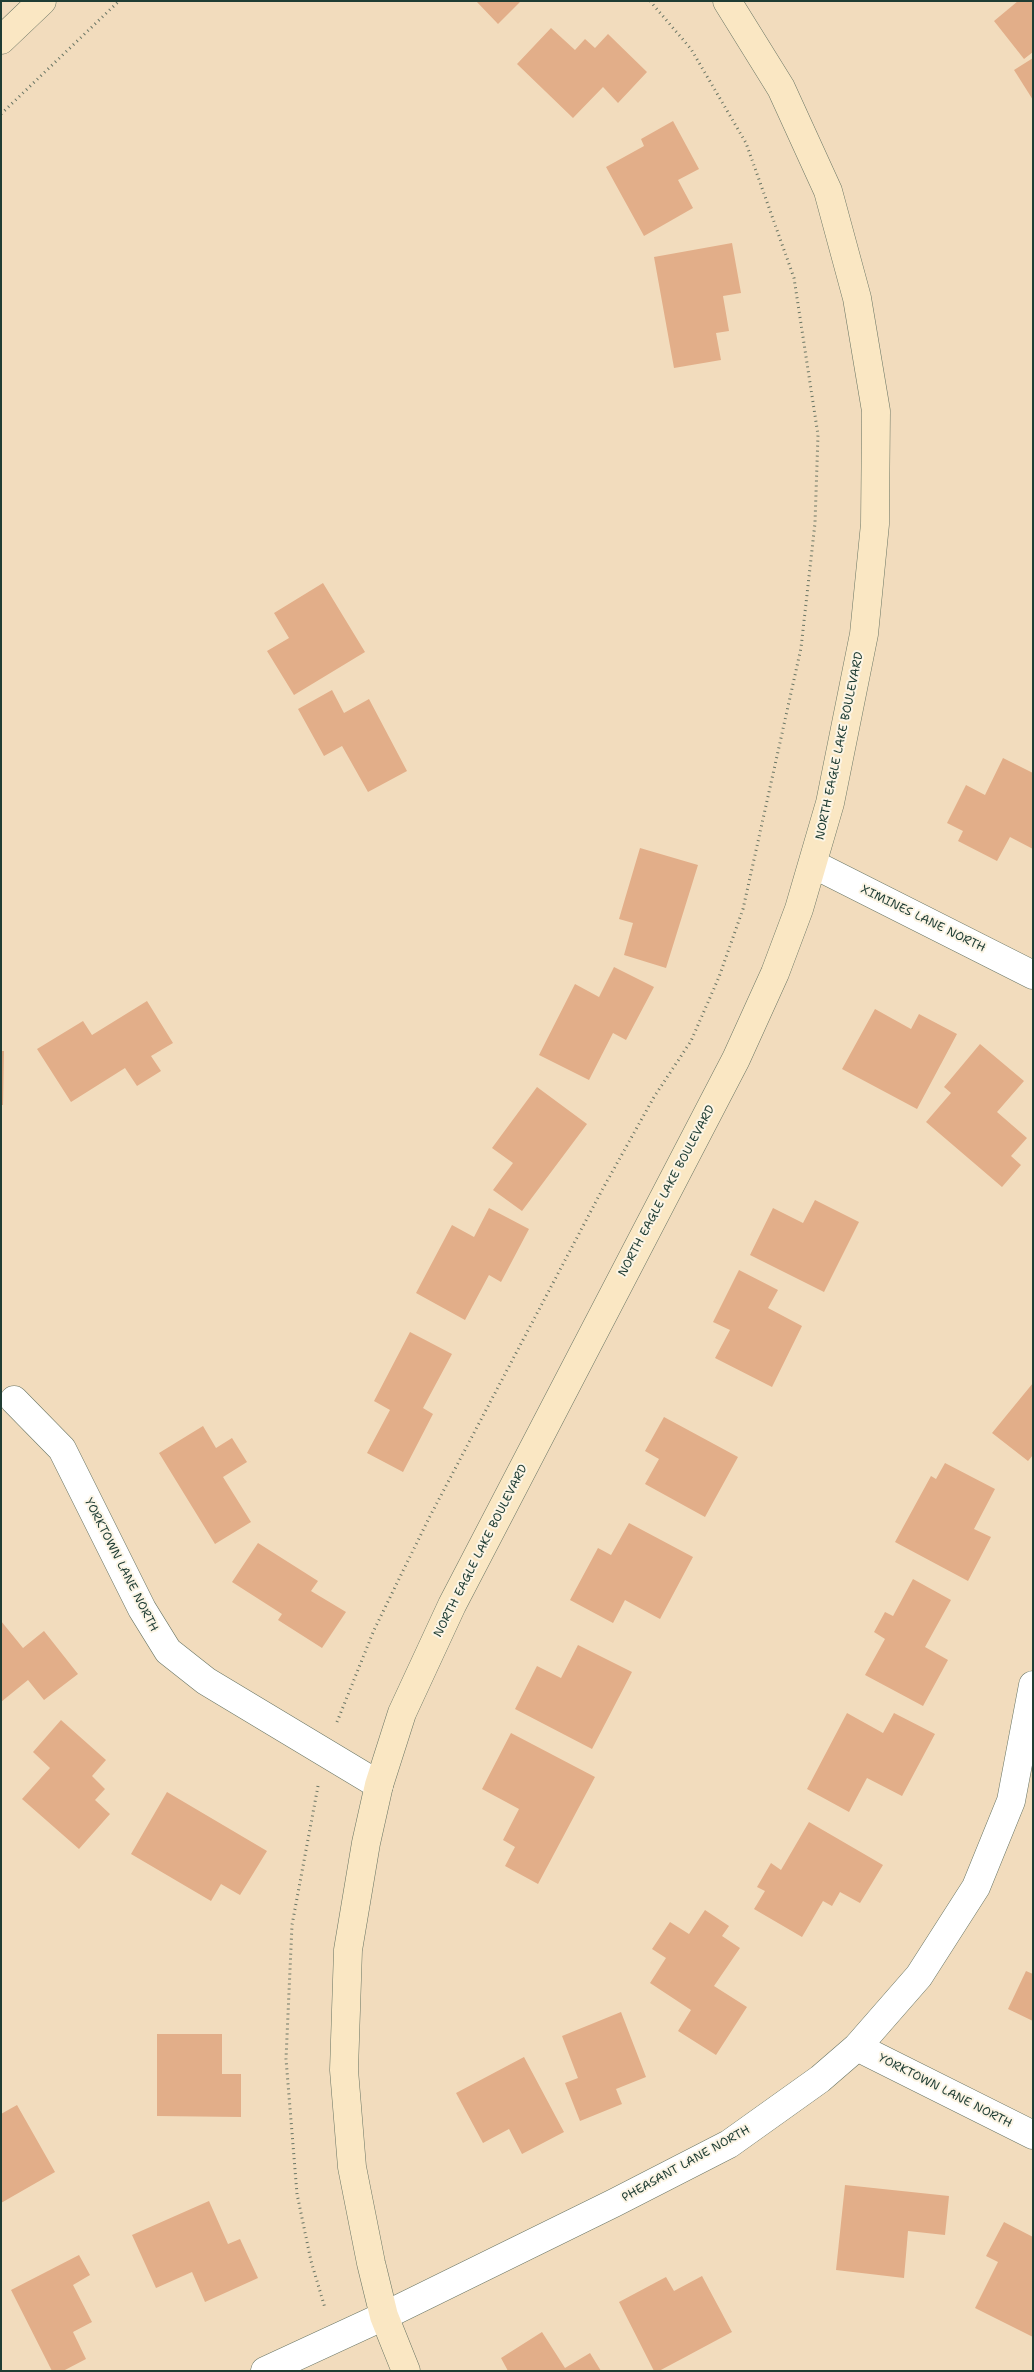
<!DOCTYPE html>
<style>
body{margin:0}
#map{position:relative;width:1034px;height:2372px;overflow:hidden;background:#f2dcbd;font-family:"Shantell Sans",sans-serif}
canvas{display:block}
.frame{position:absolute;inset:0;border:2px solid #1f3d34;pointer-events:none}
</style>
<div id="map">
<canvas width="1034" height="2372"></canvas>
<div class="frame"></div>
</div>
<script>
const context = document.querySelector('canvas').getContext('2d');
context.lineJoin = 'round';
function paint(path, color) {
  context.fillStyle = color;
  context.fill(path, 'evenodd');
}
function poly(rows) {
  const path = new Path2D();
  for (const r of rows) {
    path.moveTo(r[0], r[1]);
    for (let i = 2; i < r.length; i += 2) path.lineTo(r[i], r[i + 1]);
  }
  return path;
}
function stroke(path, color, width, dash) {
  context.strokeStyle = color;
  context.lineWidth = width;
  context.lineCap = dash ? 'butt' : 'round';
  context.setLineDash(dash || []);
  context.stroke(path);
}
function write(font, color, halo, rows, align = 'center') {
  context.font = font + ' "Shantell Sans",sans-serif';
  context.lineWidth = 4;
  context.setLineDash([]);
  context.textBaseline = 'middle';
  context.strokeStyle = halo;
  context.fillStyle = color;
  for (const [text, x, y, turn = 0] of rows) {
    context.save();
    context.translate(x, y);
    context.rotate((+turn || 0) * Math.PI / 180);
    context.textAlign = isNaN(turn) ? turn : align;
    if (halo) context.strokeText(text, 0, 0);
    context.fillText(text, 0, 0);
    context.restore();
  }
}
paint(poly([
 [476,1,521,1,498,24],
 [1018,1,1033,1,1033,52,1024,59,994,21],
 [551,28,575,50,585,39,595,48,608,34,647,72,618,103,603,87,573,118,517,64],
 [1033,58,1033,100,1014,70],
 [673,121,699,169,678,180,693,208,644,236,606,167,644,146,641,139],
 [732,243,741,293,723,296,729,331,716,333,721,360,674,368,654,257],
 [323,583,365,652,294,695,267,651,289,638,274,613],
 [332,690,344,713,369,699,407,771,368,792,342,746,324,756,298,709],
 [1003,758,1033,773,1033,849,1010,837,997,861,958,841,963,831,947,823,966,785,985,795],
 [640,848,698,865,666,968,624,955,633,923,619,919],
 [614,967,654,987,626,1040,613,1033,589,1080,539,1055,575,984,599,997],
 [147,1001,173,1043,151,1056,161,1071,137,1086,125,1068,71,1102,37,1049,83,1021,92,1035],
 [875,1009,911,1029,919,1014,957,1034,917,1109,842,1069],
 [980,1044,1024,1081,997,1112,1027,1138,1011,1156,1021,1165,1002,1187,926,1122,951,1093,944,1087],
 [1,1051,4,1051,3,1105,1,1105],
 [537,1087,587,1124,522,1211,493,1190,513,1163,492,1148],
 [815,1200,859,1222,824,1292,750,1255,773,1208,803,1223],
 [489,1208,529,1229,501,1282,489,1275,465,1320,416,1293,452,1225,474,1237],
 [739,1270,778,1290,768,1308,802,1326,772,1387,715,1358,730,1330,713,1322],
 [410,1332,452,1354,423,1408,433,1414,403,1472,367,1453,390,1410,374,1401],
 [1033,1383,1033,1455,1028,1461,992,1433],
 [664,1417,738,1457,705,1517,645,1484,659,1459,645,1451],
 [203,1426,216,1448,232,1438,247,1462,223,1477,251,1522,215,1544,159,1453],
 [945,1463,995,1489,974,1529,991,1537,968,1581,895,1542,931,1476,936,1479],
 [629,1523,693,1557,660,1619,625,1600,613,1623,570,1600,598,1548,611,1555],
 [258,1543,318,1581,311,1591,346,1612,322,1648,278,1620,282,1614,232,1582],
 [913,1579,951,1600,925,1647,948,1660,923,1706,865,1675,885,1639,874,1632,885,1612,893,1616],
 [1,1621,23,1648,44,1631,78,1674,44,1700,28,1680,1,1702],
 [578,1645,632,1672,592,1749,515,1709,537,1666,561,1678],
 [847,1713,883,1733,894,1713,935,1734,902,1796,867,1778,849,1812,807,1789],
 [61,1720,106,1760,92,1776,105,1789,95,1800,110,1814,79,1849,22,1799,50,1768,33,1752],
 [511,1733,595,1777,538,1884,505,1866,515,1847,503,1840,519,1809,482,1789],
 [167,1792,267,1851,240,1895,221,1884,211,1901,131,1854],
 [809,1822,883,1865,860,1903,840,1892,832,1906,823,1901,802,1937,754,1909,765,1891,757,1887,771,1863,781,1870],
 [705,1910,729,1926,722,1936,740,1948,714,1986,747,2007,716,2055,678,2031,691,2010,650,1983,666,1958,652,1949,670,1922,689,1934],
 [1026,1971,1033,1974,1033,2021,1008,2009],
 [621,2012,646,2077,616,2089,622,2104,580,2121,565,2083,578,2078,562,2036],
 [157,2034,222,2034,222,2074,241,2074,241,2117,157,2116],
 [524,2057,564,2132,522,2154,509,2129,483,2143,456,2093],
 [17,2105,55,2172,1,2203,1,2114],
 [845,2185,949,2196,945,2235,908,2231,904,2278,836,2270],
 [209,2201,228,2244,240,2239,258,2278,205,2302,192,2272,156,2288,132,2235],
 [1004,2222,1033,2237,1033,2337,975,2308,998,2262,986,2256],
 [79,2255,90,2275,73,2285,92,2322,73,2332,86,2359,63,2371,52,2371,11,2290],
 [702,2276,732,2332,659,2371,654,2371,619,2302,666,2277,674,2291],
 [542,2332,565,2368,590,2353,601,2371,508,2371,501,2358]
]), '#e2ae89');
const street = poly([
 [813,864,1033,975],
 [14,1400,62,1449,142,1609,168,1651,206,1681,379,1785],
 [857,2047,1033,2135],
 [265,2371,384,2316,614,2203,729,2144,820,2079,857,2047,919,1976,976,1887,1011,1801,1033,1685]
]);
const secondary = poly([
 [1,40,42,1],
 [406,2371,384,2316,371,2263,352,2167,344,2070,348,1950,366,1843,379,1785,402,1713,452,1605,736,1059,775,973,799,909,830,803,864,634,875,524,876,411,857,298,828,191,781,88,727,1]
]);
stroke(street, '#697564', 29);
stroke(secondary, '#697564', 29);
stroke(poly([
 [1,114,119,1],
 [337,1722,374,1630,428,1520,601,1192,654,1097,691,1041,719,977,743,909,801,648,815,523,818,435,794,278,746,143,691,49,650,1],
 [318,1786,292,1925,286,2059,297,2194,311,2261,325,2308]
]), '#697564', 3, [1, 4]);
stroke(street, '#fff', 28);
stroke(secondary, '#fae7c3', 28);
write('12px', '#1f3d34', '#fcf5e5', [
 ["NORTH EAGLE LAKE BOULEVARD",840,746,-78],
 ["XIMINES LANE NORTH",923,919,26],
 ["NORTH EAGLE LAKE BOULEVARD",667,1191,-62],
 ["NORTH EAGLE LAKE BOULEVARD",481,1551,-63],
 ["YORKTOWN LANE NORTH",121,1565,63],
 ["YORKTOWN LANE NORTH",945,2091,27],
 ["PHEASANT LANE NORTH",686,2164,-29]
]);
</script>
